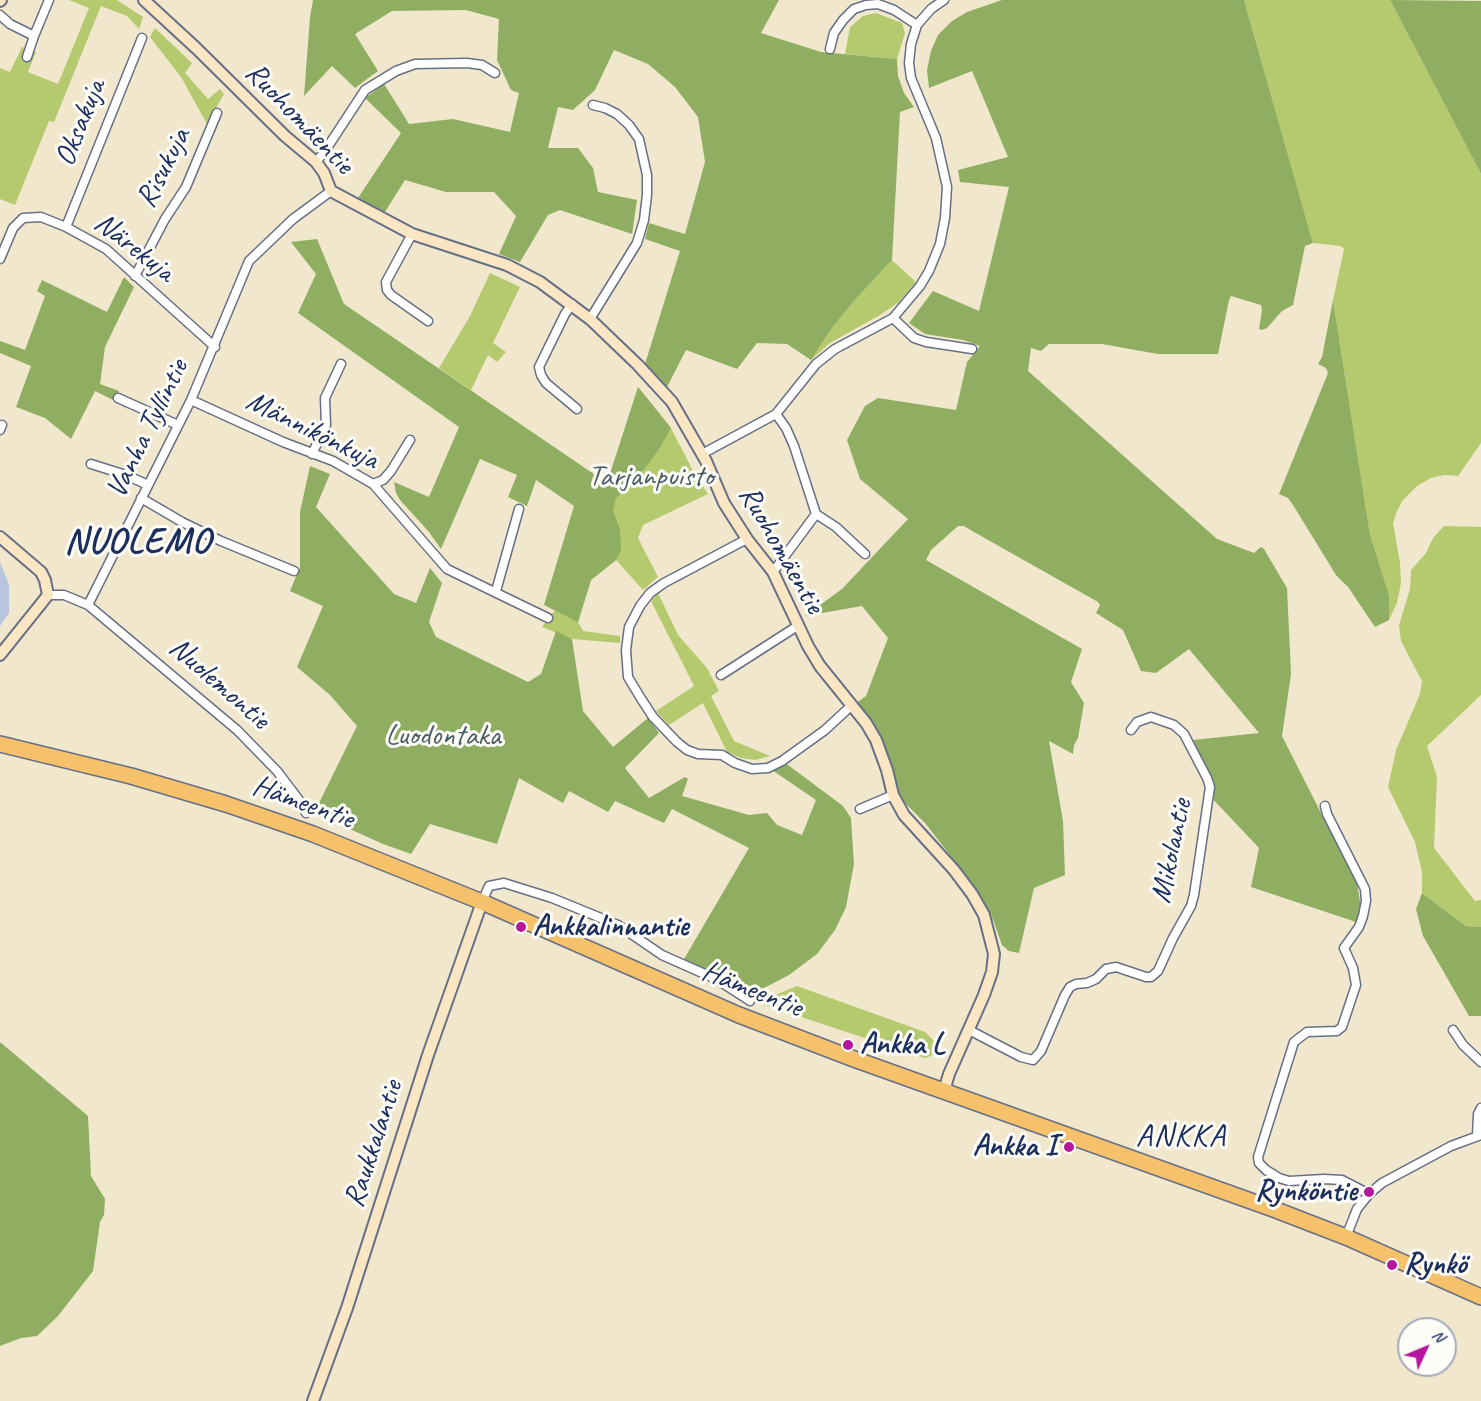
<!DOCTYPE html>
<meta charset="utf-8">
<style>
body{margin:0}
#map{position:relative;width:1481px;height:1401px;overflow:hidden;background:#f0e7cd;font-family:Caveat,sans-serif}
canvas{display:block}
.north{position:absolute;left:1397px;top:1317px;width:60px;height:60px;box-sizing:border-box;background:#fdfcf7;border:2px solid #a3aaba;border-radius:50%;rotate:46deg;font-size:16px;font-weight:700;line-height:24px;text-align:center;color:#1b2f5e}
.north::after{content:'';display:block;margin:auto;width:21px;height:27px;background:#b5179e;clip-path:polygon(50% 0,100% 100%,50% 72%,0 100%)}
</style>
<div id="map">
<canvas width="1481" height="1401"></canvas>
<div class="north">N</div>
</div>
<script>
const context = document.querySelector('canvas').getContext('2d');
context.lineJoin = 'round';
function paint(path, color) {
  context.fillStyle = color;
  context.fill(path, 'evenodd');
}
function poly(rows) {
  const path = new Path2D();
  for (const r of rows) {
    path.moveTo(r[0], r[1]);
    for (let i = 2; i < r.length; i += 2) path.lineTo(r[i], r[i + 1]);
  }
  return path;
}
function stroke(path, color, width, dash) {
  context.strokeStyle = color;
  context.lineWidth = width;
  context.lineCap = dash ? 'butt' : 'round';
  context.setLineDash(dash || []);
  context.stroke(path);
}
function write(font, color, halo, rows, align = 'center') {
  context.font = font + ' Caveat,sans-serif';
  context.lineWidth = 6;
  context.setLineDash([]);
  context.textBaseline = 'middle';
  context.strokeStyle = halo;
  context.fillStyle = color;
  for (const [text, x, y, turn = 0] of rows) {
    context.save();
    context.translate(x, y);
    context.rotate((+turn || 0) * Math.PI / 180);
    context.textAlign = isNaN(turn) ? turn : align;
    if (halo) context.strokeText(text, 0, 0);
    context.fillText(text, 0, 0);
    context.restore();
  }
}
paint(poly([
 [0,562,9,585,9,613,0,626]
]), '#b8c5de');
paint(poly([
 [69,0,117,0,143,17,139,29,127,16,101,6,54,122,49,121,15,205,0,199,0,68,10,72,22,47,36,52,28,72,58,84,89,8],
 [1244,0,1390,0,1481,174,1481,443,1458,476,1444,475,1431,478,1417,486,1403,500,1397,511,1393,523,1400,563,1401,583,1397,603,1389,620,1389,595,1370,536,1333,300,1344,249,1341,246,1313,243],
 [876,13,902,23,905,33,897,59,845,54,850,27,863,16],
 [155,28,192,63,185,73,208,99,220,89,224,94,207,124,181,77,150,37],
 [892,260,916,282,899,302,880,315,830,343,811,360,832,328,853,302],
 [490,273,520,287,493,343,506,352,497,362,488,355,471,390,439,368,470,316],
 [638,387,671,428,693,471,708,494,643,525,638,538,658,577,643,590,616,560,591,580,578,622,583,631,620,636,620,643,572,639,542,627,555,610,569,615],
 [1444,526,1481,527,1481,695,1427,746,1437,777,1434,848,1475,901,1481,900,1481,927,1466,926,1422,893,1422,872,1415,842,1388,787,1396,750,1420,694,1422,681,1401,641,1399,625,1410,589,1411,570,1426,553,1433,538],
 [658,593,678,635,707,668,719,691,711,696,734,741,770,756,755,760,741,758,727,752,703,703,669,725,656,711,694,686,651,601],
 [797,986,925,1032,939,1046,931,1056,925,1058,765,1005,761,1001]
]), '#b5ca6e');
paint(poly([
 [313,0,779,0,761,33,821,52,897,59,898,76,904,93,914,107,900,112,892,260,853,302,832,328,811,360,787,344,757,343,737,369,686,350,666,389,645,364,680,251,645,239,649,223,685,234,705,162,698,117,675,87,648,64,614,50,595,90,573,110,558,107,548,148,578,148,593,168,598,192,637,200,632,234,560,210,548,215,520,262,499,254,516,216,494,192,446,192,405,180,385,212,358,198,401,133,365,98,384,84,409,124,453,119,510,132,519,93,511,90,497,60,499,19,466,10,392,11,355,34,378,71,355,88,332,66,304,96,310,17],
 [1002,0,1244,0,1313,243,1305,246,1293,305,1282,311,1267,328,1262,330,1259,329,1262,310,1261,305,1231,296,1229,300,1218,354,1158,354,1102,344,1049,344,1041,351,1031,348,1028,371,1217,539,1254,553,1261,547,1264,549,1287,588,1291,674,1282,736,1357,884,1361,907,1359,923,1251,887,1259,848,1210,796,1213,787,1211,777,1193,740,1259,733,1189,649,1156,673,1141,671,1123,630,1096,613,1100,605,1098,602,974,532,964,526,958,526,931,550,926,560,1082,649,1071,682,1084,703,1078,738,1074,745,1073,754,1049,741,1063,821,1065,875,1034,888,1019,953,1009,951,1002,945,991,914,970,881,925,823,904,802,855,704,866,696,888,638,862,606,805,616,842,589,908,519,860,479,847,440,865,406,878,398,956,410,967,362,980,346,963,340,925,334,909,323,933,291,979,311,1009,187,960,182,958,170,1008,157,972,71,929,88,927,70,931,51,938,35,952,21,967,12],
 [1390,0,1481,1,1481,174],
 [317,239,344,304,607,483,638,387,671,428,658,451,635,481,616,498,613,510,620,530,621,551,616,560,591,580,578,622,544,605,574,506,536,480,527,506,508,497,517,475,480,459,441,549,429,532,400,500,396,493,394,482,429,497,459,427,298,313,316,274,291,242],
 [124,277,134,287,105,347,100,384,119,391,115,401,95,391,71,439,45,418,16,407,31,366,0,353,0,341,25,350,45,296,37,291,42,280,107,312],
 [1333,300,1370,535,1389,595,1389,620,1375,627,1348,587,1336,575,1293,505,1288,498,1279,494,1328,373,1326,368,1318,364,1322,357],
 [310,466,330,474,316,507,394,594,416,603,430,568,442,583,429,622,436,637,528,682,541,674,556,631,572,639,583,711,613,747,648,718,659,733,625,768,649,798,685,777,688,779,682,796,749,815,767,813,777,825,802,835,816,800,772,770,784,762,843,806,851,818,854,864,846,907,835,930,817,954,789,975,758,991,744,989,684,959,749,848,672,809,664,823,615,801,608,812,569,791,563,803,519,778,497,844,430,824,411,854,383,844,352,830,328,817,317,807,357,726,330,695,297,667,323,606,290,591,300,567,300,512],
 [1422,893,1466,926,1481,927,1481,1016,1469,1016,1423,936,1416,909],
 [0,1042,88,1116,91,1176,105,1199,104,1215,100,1222,93,1271,58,1316,37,1336,21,1338,0,1346]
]), '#90ae61');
const street = poly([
 [0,15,10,24,34,36,27,57],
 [34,36,49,0],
 [830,49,834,33,843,20,854,9,866,5,878,4,894,10,917,25],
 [316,162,325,151,365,90,396,71,415,64,467,63,482,65,495,73],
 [66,227,142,38],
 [412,234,386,282,387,290,391,295,428,321],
 [0,259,13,228,23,218,41,217,66,227,106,249,215,347],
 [135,276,165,219,186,187,217,113],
 [572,304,565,314,539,367,541,375,546,383,577,409],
 [893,318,914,338,926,342,972,349],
 [590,319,637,243,644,220,647,195,647,175,639,139,629,125,617,114,605,108,593,105],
 [118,398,178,425],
 [191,400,283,442,333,461,373,484,447,569,548,618],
 [776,414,786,428,794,446,816,514,836,527,865,554],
 [0,430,2,425],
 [312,454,326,425,325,398,341,364],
 [702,454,776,414,816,364,835,349,893,318,920,286,929,271,940,244,945,218,947,187,936,138,911,78,909,63,911,44,917,25,931,9,944,0],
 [91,464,126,475,148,485],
 [373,484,383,480,391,471,410,440],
 [141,498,182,522,221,541,294,571],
 [747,539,664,583,650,593,640,606,629,627,626,650,628,677,640,697,653,717,677,742,687,750,698,754,722,755,735,763,752,769,768,768,782,761,825,730,851,706],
 [773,572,816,514],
 [496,591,519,509],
 [48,595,64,595,88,605,237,730,277,771,299,800,306,813],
 [88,605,191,400,249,261,293,219,331,191],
 [721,675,799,625],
 [1325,806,1327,814,1365,889,1366,901,1363,916,1359,927,1344,948,1353,968,1356,985,1342,1027,1337,1031,1307,1032,1294,1042,1258,1157,1259,1163,1266,1170,1279,1178,1289,1181,1324,1179,1342,1180,1369,1194],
 [860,809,893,795],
 [482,902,489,886,504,883,552,898,618,925,662,955,716,979,750,1001],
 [969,1030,1021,1057,1033,1060,1041,1051,1065,995,1070,987,1076,984,1087,983,1096,979,1106,969,1116,967,1146,977,1151,977,1158,971,1173,938,1191,906,1194,895,1210,787,1207,778,1184,734,1174,725,1151,717,1137,722,1131,730],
 [1453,1030,1463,1045,1481,1062],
 [1477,1136,1478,1114,1481,1108],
 [1346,1237,1357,1209,1369,1194,1382,1183,1451,1146,1481,1135]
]);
const secondary = poly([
 [144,0,196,48,285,136,316,162,324,173,331,191,412,234,507,265,540,282,590,319,638,365,672,402,706,461,724,503,747,539,773,572,808,646,820,666,866,723,876,740,887,770,893,795,904,815,954,870,972,894,984,915,994,954,992,972,984,995,949,1074,944,1091],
 [0,1,1,0],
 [0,537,41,572,45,580,48,595,0,655],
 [313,1401,347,1308,428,1055,482,902]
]);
const highway = poly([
 [0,744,131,776,226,804,313,834,482,902,739,1015,854,1059,1276,1210,1346,1237,1481,1297]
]);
stroke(street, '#666f85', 11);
stroke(secondary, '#666f85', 14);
stroke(highway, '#666f85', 18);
stroke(street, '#fff', 8);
stroke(secondary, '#fbe6c4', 10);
stroke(highway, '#f5c16b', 15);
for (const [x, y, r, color] of [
 [521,927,6,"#b5179e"],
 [848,1045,6,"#b5179e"],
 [1069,1147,6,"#b5179e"],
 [1369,1192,6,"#b5179e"],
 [1392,1265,6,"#b5179e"]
]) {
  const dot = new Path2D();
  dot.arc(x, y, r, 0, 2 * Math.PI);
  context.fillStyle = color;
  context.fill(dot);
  stroke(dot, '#fdfcf7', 2);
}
write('30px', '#1b2f5e', '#fdfcf7', [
 ["Ruohomäentie",299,119,46],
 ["Oksakuja",81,123,-68],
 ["Risukuja",164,168,-63],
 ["Närekuja",134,248,38],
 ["Vanha Tyllintie",148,429,-64],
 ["Männikönkuja",312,431,26],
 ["Ruohomäentie",781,550,60],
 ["Nuolemontie",219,684,41],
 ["Hämeentie",303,803,20],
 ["Mikolantie",1172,851,-78],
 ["Hämeentie",752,990,22],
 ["Raukkalantie",374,1144,-72]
]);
write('30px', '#495e63', '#fdfcf7', [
 ["Tarjanpuisto",651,477],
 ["Luodontaka",443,736]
]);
write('bold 30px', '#1b2f5e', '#fdfcf7', [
 ["Ankkalinnantie",533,927],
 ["Ankka L",860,1045],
 ["Ankka I",1057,1147,"right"],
 ["Rynköntie",1357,1192,"right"],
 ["Rynkö",1404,1265]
], 'left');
context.letterSpacing = '1.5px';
write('32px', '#1b2f5e', '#fdfcf7', [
 ["ANKKA",1181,1137]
]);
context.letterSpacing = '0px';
context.letterSpacing = '1.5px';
write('bold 36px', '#1b2f5e', '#fdfcf7', [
 ["NUOLEMO",138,543]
]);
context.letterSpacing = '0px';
</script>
